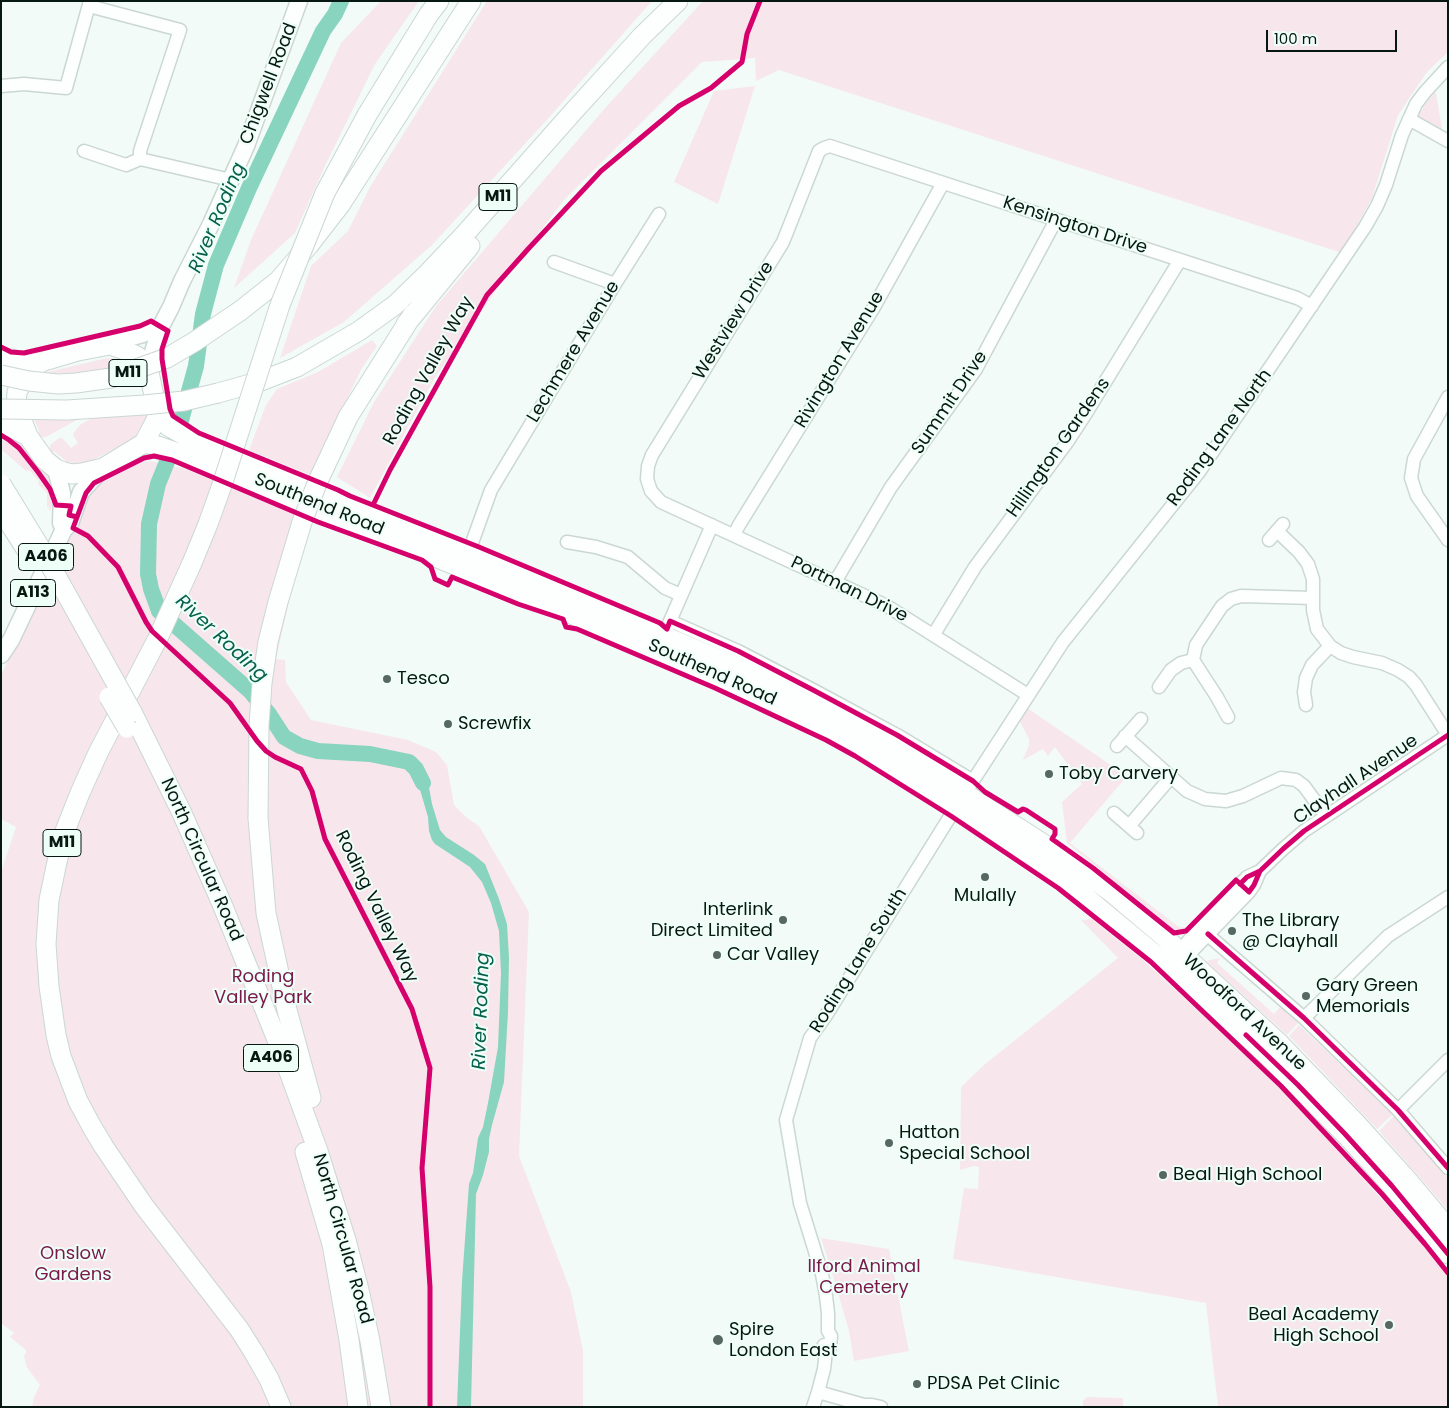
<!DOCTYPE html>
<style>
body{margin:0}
#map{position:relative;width:1449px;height:1408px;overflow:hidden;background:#f2fbf7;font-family:Poppins,sans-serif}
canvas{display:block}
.frame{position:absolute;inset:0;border:2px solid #071712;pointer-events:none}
.scale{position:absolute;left:1266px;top:30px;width:131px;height:22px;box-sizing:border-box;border:2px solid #071712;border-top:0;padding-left:6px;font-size:15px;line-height:18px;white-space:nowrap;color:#071712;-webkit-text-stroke:4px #eefff8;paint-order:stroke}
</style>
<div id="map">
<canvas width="1449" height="1408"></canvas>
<div class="frame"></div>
<div class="scale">100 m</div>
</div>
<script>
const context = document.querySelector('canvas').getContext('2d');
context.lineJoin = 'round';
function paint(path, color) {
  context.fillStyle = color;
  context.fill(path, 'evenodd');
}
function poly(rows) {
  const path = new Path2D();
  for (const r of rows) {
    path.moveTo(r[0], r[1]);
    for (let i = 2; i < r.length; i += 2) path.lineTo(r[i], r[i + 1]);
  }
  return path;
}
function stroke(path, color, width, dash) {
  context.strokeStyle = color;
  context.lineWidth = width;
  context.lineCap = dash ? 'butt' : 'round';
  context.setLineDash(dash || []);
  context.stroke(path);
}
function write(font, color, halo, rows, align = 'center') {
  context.font = font + ' Poppins,sans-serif';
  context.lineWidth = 4;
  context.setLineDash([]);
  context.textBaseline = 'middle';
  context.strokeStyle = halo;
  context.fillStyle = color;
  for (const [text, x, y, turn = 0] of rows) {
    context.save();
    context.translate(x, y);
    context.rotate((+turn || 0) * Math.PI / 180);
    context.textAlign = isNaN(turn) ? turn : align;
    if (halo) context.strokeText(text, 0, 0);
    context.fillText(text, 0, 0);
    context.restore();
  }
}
paint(poly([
 [381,1,419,1,375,64,324,168,295,233,234,288,251,240,341,43],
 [487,1,652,1,545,122,432,245,344,322,280,358,311,266,348,231,370,187],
 [703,1,1448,1,1448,52,1427,72,1398,115,1372,198,1342,253,779,70,756,81,755,58,702,62,564,200,504,279,434,379,370,498,337,477,374,402,436,306,606,107],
 [755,86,718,204,674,182,714,91],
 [1435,92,1436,93,1442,129,1420,117,1419,115,1425,105],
 [372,340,377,346,362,368,310,475,249,450,266,405,277,389,318,372],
 [107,358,120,359,132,363,95,372,78,373,47,373,52,371],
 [148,412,148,420,142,433,133,439,89,462,81,464,67,462,55,452,52,452,50,449,50,445,59,438,62,438,65,441,71,448,78,443,74,437,73,434,75,431,80,425,95,416],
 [32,416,84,416,46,437,42,437,39,434,39,430],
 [12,434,24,445,43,469,51,482,48,483,21,448,15,441,6,436],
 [1,438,9,442,18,450,49,491,53,506,51,506,51,510,49,510,49,507,47,507,47,493,38,484,39,481,29,470,26,471,1,449],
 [151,461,183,468,312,521,291,593,276,659,285,660,286,682,311,720,408,740,436,752,447,765,454,805,466,817,479,826,529,912,519,1156,571,1292,583,1351,583,1407,32,1407,34,1397,40,1385,26,1366,24,1355,26,1353,26,1350,10,1337,14,1333,1,1323,1,872,16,827,1,819,1,675,74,528,85,498,94,487,140,462],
 [1027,708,1127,776,1070,843,1179,927,1188,928,1177,932,1067,843,1062,802,1082,784,1055,747,1048,756,1043,749,1023,760,1029,745,1029,739,1019,720],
 [1092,919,1143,960,1277,1083,1433,1256,1448,1276,1448,1407,1218,1407,1206,1303,953,1259,964,1188,978,1189,979,1167,974,1166,960,1170,961,1087,984,1065,1118,958,1081,920],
 [1220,958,1217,963,1274,1014,1280,1007,1298,1023,1287,1035,1206,961],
 [1299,1025,1393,1114,1377,1129,1289,1036],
 [1394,1116,1448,1178,1448,1210,1379,1131],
 [821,1238,889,1249,909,1351,854,1361,849,1331,836,1286],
 [1087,1397,1123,1398,1123,1407,1083,1407,1083,1401]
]), '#f7e7ed');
paint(poly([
 [414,758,427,776,432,804,440,830,446,837,474,855,485,864,499,899,507,924,509,958,508,1012,504,1082,492,1125,489,1139,489,1152,483,1175,476,1194,471,1407,457,1407,462,1281,469,1184,473,1173,478,1138,483,1127,488,1103,498,1047,501,973,499,931,491,903,482,882,470,867,435,844,432,840,429,831,428,817,418,783,411,771]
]), '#88d4be');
stroke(poly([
 [341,1,335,14,323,31,249,188,216,265,203,314,196,366,175,442,158,484,149,524,148,574,151,589,159,611,250,691,269,714,284,737,300,746,318,751,370,754,409,762,416,769,423,783]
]), '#88d4be', 16);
const minor = poly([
 [89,6,180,30,140,151,140,159,231,180],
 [1,86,24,84,66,88,90,1],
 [1409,119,1448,141],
 [84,151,126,165,140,159],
 [554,262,615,284],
 [1448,397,1414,459,1411,478,1417,496,1448,540],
 [734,535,739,525,874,307,943,183],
 [1269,540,1283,524],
 [567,542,596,547,628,557,665,588,681,595],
 [468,554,491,490,615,284,659,214],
 [835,582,891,487,976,369,1056,220],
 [670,621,738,651,815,691,897,735,973,781],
 [667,628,712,525],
 [934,634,975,567,1068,441,1083,418,1180,260],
 [1193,660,1217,697,1228,717],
 [1159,687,1171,670,1181,663,1193,660,1196,645,1222,606,1231,599,1241,596,1313,598],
 [1028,695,887,606,661,502,651,491,647,479,648,466,652,455,783,242,819,151,824,148,830,146,836,148,1297,298,1312,306],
 [1306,705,1304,692,1306,678,1312,665,1330,646],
 [1125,736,1187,791,1205,799,1226,801,1243,796,1281,778,1296,780,1304,786,1326,816],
 [1117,746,1141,719],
 [965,793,1063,642,1199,472,1365,227,1377,206,1386,185,1402,135,1416,104,1425,92,1448,67],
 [1114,813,1137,833],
 [1129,826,1171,777],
 [1260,871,1254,885,1249,892,1189,954,1182,955,1184,946,1200,927,1247,877,1260,871,1283,849,1304,831,1448,735,1416,685,1409,677,1398,670,1382,663,1353,657,1341,653,1330,646,1317,629,1313,610,1313,579,1308,564,1299,552,1277,531],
 [1201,929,1304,1018,1398,1110,1448,1168],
 [1304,1018,1388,936,1448,897],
 [1398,1110,1448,1060],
 [826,1351,830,1348,831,1336,828,1331,828,1313,826,1296,822,1274,800,1203,786,1120,810,1038,825,1017,956,807],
 [818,1392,864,1405,872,1405,881,1407],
 [813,1407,818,1392,824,1369,826,1351,823,1347,824,1345]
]);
const major = poly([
 [110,345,117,341,143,334,154,329,161,328],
 [148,368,161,326,171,307,182,281,211,224,246,146,299,1],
 [56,469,62,493,61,523,64,529],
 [1,655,11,640,64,529,70,524,81,492,103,468]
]);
const highway = poly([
 [367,115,429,14,439,1],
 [240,311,278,281,309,245,340,205,471,1],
 [406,324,470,246],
 [110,345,122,349,137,356,148,368,158,414,155,422,144,443,103,468,82,473,72,474,64,472,56,469,45,460,28,436,16,405,17,392,28,373,41,362,78,351,110,345],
 [1,357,20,361,41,362],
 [218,393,261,381,297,367,359,331,395,305,427,274,464,235,572,113,642,36,678,1],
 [158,414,168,426,196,442,397,526,518,574,744,670,837,717,905,755,1053,850,1111,892,1162,935,1280,1044,1301,1066,1356,1123,1403,1175,1448,1228],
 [1,425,13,428,28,436],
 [144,443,158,446,206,463,457,566,481,578,543,602,719,677,782,706,897,769,1030,856,1088,899,1187,981,1267,1055,1345,1134,1392,1186,1448,1254],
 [334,447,348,417,413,314],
 [192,563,158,638,98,753,80,793,65,831,57,862,49,900,46,944,49,986,56,1035,61,1056,78,1101,92,1127,104,1147,144,1206,239,1329,253,1351,269,1379,281,1407],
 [132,712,181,811,222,904,280,1047,318,1151,346,1240,359,1290,370,1341,381,1407],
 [258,818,266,913,287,1010,311,1098],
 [305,1152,332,1244,349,1340,358,1407]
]);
stroke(minor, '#cbd7d2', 15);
stroke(major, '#cbd7d2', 19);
stroke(highway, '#cbd7d2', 21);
stroke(minor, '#fdfefe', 12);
stroke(major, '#fdfefe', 16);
stroke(highway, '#fdfefe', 19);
const highwayBridge = poly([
 [1,375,29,381,58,384,76,383,111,378,167,358,194,342,240,311],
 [1,409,67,410,144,405,184,401,218,393],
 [1,484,44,554,132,712],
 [1,510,31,557],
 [192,563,208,524,222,485,280,305,325,193,367,115],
 [109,697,127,728],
 [258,818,259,726,262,683,268,642,278,602,302,522,318,481,334,447]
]);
stroke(highwayBridge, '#cbd7d2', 21, []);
stroke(highwayBridge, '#fdfefe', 19);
stroke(poly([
 [1,347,11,352,24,353,140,326,151,321,168,331,162,349,162,359,170,409,173,416,199,433,338,490,350,496,479,547,660,623,667,629,670,621,738,651,815,691,897,735,973,781,985,792,1018,812,1023,809,1026,810,1055,829,1055,834,1052,839,1093,868,1174,933,1186,931,1236,880,1249,892,1254,885,1260,871],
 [1,435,9,440,19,448,38,472,50,489,56,505,71,506,69,515,77,517],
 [373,505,390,470,487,295,529,248,601,171,679,106,711,88,742,62,747,34,760,1],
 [1240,884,1247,877,1260,871,1283,849,1304,831,1448,735],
 [1208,934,1304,1018,1398,1110,1448,1168],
 [1246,1035,1298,1085,1345,1134,1392,1186,1448,1254],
 [430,1407,430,1287,422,1168,430,1068,412,1009,325,839,312,791,301,769,275,757,266,751,257,741,230,703,152,631,146,622,118,567,88,536,73,528,86,493,94,483,144,458,154,456,172,460,318,522,422,560,431,567,435,579,448,585,452,577,518,604,563,619,566,627,577,629,715,688,826,740,855,756,951,816,1058,888,1151,962,1281,1086,1382,1194,1425,1244,1448,1273]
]), '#d6006c', 5);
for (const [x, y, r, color] of [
 [387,679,5,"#596762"],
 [448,724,5,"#596762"],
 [1049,774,5,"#596762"],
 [985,877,5,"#596762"],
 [783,920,5,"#596762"],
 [1232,931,5,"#596762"],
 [717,955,5,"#596762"],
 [1306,996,5,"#596762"],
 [889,1143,5,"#596762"],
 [1163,1175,5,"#596762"],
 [1389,1325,5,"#596762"],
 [718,1340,6,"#596762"],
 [917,1384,5,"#596762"]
]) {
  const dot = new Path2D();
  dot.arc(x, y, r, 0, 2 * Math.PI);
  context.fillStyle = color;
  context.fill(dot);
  stroke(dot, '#eefff8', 2);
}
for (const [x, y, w] of [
 [498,197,38],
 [128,373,38],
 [46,557,55],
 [33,593,45],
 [62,843,38],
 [271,1058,55]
]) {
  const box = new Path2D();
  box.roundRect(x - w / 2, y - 13.5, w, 27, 4);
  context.fillStyle = '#eefff8';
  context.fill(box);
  stroke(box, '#071712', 1);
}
write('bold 16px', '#071712', null, [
 ["M11",498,197],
 ["M11",128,373],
 ["A406",46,557],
 ["A113",33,593],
 ["M11",62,843],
 ["A406",271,1058]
]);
write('18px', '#071712', '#eefff8', [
 ["Chigwell Road",269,84,-69],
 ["Kensington Drive",1075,226,18],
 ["Westview Drive",734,321,-58],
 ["Lechmere Avenue",574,352,-59],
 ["Rivington Avenue",840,360,-59],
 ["Roding Valley Way",429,371,-61],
 ["Summit Drive",950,403,-56],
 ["Roding Lane North",1220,438,-54],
 ["Hillington Gardens",1059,448,-55],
 ["Southend Road",319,505,22],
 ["Portman Drive",849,590,26],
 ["Southend Road",712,673,24],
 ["Clayhall Avenue",1356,780,-34],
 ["North Circular Road",201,860,66],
 ["Roding Valley Way",376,907,64],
 ["Roding Lane South",859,961,-58],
 ["Woodford Avenue",1244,1013,43],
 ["North Circular Road",342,1239,74]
]);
write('18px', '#071712', '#eefff8', [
 ["Tesco",397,679],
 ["Screwfix",458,724],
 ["Toby Carvery",1059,774],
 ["Mulally",985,896,"center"],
 ["Interlink",773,910,"right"],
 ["Direct Limited",773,931,"right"],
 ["The Library",1242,921],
 ["@ Clayhall",1242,942],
 ["Car Valley",727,955],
 ["Gary Green",1316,986],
 ["Memorials",1316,1007],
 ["Hatton",899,1133],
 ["Special School",899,1154],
 ["Beal High School",1173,1175],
 ["Beal Academy",1379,1315,"right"],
 ["High School",1379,1336,"right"],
 ["Spire",729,1330],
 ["London East",729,1351],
 ["PDSA Pet Clinic",927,1384]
], 'left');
write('18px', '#7a184a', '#eefff8', [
 ["Roding",263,977],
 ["Valley Park",263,998],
 ["Onslow",73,1254],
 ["Gardens",73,1275],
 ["Ilford Animal",864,1267],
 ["Cemetery",864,1288]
]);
write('italic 19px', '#07604c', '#eefff8', [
 ["River Roding",218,218,-67],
 ["River Roding",221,639,43],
 ["River Roding",482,1011,-88]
]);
</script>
